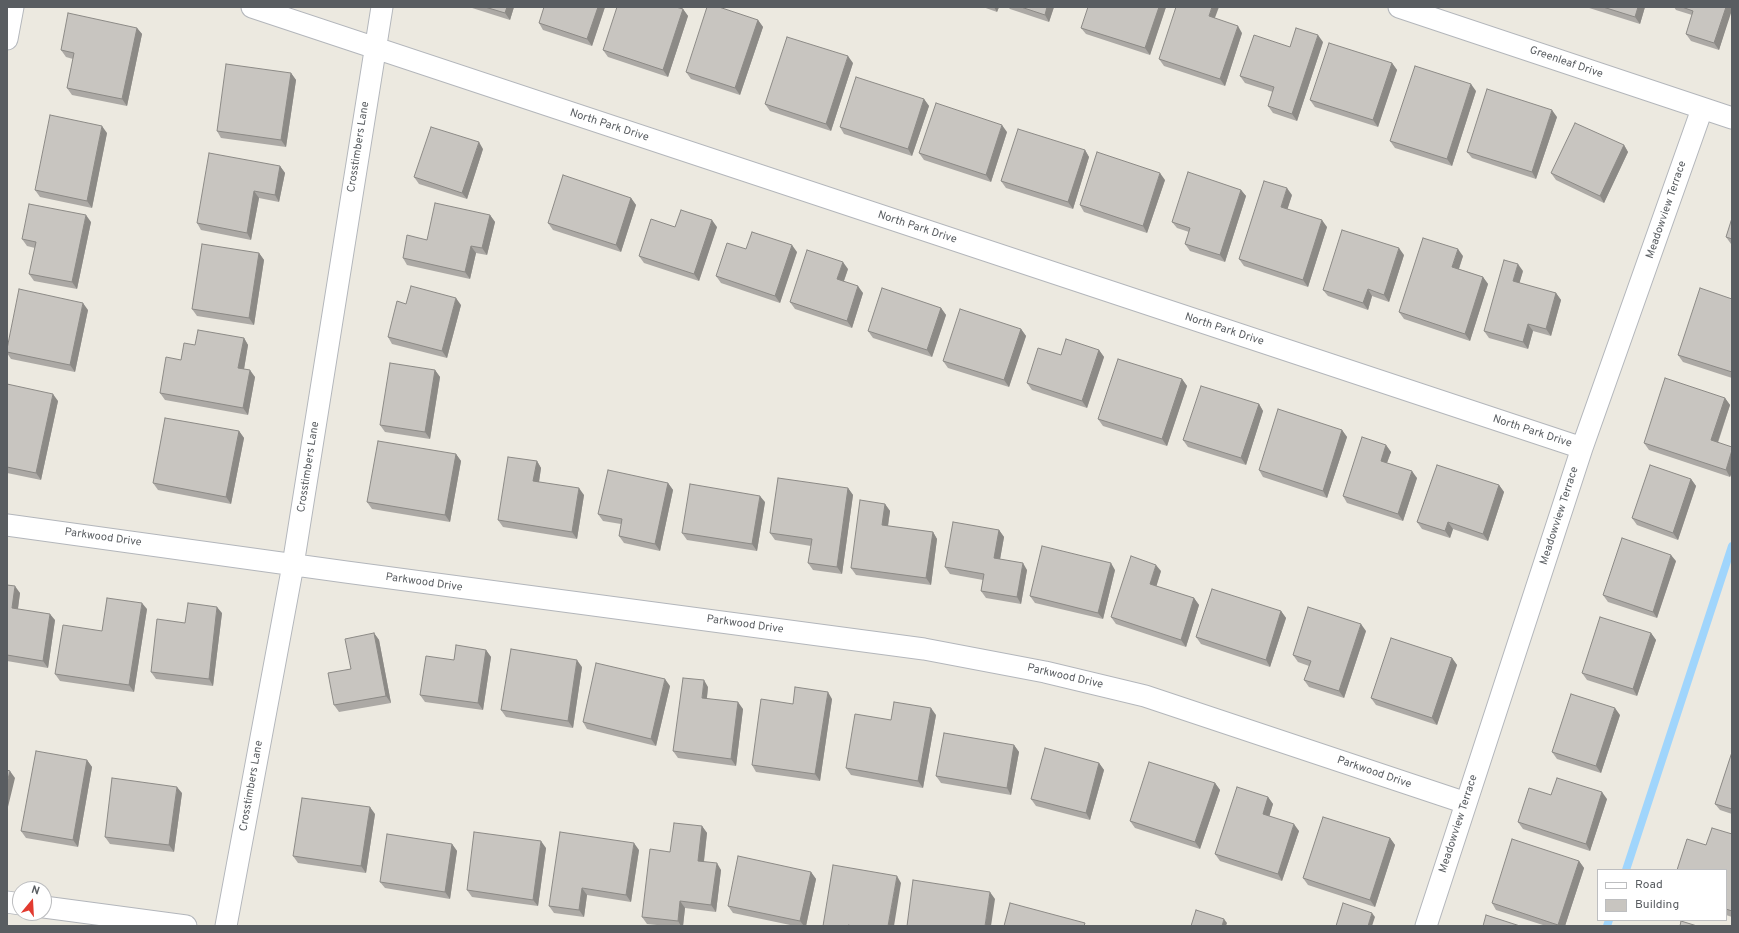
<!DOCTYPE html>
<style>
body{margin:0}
#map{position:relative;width:1739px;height:933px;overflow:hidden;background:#ece9e0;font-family:Overpass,sans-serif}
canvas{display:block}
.frame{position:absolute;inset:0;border:8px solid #595d61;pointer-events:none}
.legend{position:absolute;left:1597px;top:869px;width:130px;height:52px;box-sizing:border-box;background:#fff;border:1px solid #bdbec0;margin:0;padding:5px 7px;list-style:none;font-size:12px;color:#595d61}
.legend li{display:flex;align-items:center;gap:8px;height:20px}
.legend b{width:20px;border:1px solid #bdbec0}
.north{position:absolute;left:12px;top:881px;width:40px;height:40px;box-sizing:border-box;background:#fff;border:1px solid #bdbec0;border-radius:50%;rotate:18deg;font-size:11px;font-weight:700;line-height:16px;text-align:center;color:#595d61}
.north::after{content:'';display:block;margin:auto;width:14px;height:18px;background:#e23b30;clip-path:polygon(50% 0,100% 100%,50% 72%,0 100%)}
</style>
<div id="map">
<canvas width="1739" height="933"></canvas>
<div class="frame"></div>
<ul class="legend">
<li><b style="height:5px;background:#fff"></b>Road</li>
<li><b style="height:11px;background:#c8c5c0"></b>Building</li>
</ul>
<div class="north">N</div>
</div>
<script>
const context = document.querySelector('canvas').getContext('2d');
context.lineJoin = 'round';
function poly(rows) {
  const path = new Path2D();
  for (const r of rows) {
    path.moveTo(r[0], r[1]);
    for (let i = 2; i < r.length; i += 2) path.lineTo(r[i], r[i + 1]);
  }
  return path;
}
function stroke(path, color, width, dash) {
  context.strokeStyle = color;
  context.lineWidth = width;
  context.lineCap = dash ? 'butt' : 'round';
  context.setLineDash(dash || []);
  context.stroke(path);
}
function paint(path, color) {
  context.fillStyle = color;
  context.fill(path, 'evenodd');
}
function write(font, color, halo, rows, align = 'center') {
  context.font = font + ' Overpass,sans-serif';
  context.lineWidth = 3;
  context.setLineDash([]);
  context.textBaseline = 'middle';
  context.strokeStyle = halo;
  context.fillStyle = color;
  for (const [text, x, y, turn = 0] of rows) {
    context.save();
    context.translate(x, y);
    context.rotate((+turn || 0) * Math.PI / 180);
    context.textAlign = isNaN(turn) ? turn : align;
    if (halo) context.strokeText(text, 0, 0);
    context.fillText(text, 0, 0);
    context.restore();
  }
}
stroke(poly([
 [1626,870,1732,546],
 [1607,926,1609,920]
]), '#a0d5fc', 8);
const minor = poly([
 [252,7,1582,448],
 [1399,7,1732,118],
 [7,39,13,7],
 [7,525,346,572,924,649,1045,672,1145,696,1466,803],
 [7,902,20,904],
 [44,907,186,926],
 [226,926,293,565,382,7],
 [1426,926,1582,448,1702,109]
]);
stroke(minor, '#b3b6bb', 23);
stroke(minor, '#fff', 21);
paint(poly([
 [469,7,514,7,510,20],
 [605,7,592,46,543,30,539,23],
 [983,7,999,7,997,12],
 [1008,7,1054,7,1049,22,1010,9],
 [1166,7,1150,55,1086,34,1081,28],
 [1586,7,1645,7,1640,24],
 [1674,7,1732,7,1719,50,1691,41,1686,34,1692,15,1676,10],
 [683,9,688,16,668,77,608,57,603,50],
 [758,20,763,27,740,95,691,79,686,72],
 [137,28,142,34,127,106,72,95,67,88,73,59,66,57,61,50],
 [1242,33,1225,86,1164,66,1159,59],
 [1323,42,1297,121,1273,113,1268,106,1273,92,1245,83,1240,76,1290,47],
 [853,63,831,131,770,111,765,104],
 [1392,63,1397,70,1378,127,1315,107,1310,100],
 [291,73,296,80,286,147,221,138,217,131],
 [1476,91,1452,166,1395,148,1390,141],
 [924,99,929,106,912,156,844,134,840,127],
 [1557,117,1536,179,1472,158,1467,152],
 [1007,132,991,182,924,160,919,153],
 [107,133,92,208,40,197,35,190],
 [1624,145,1628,152,1604,203,1556,180,1551,173],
 [483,149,467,199,419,184,414,177],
 [1085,150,1089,157,1073,209,1006,188,1001,181],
 [280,166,285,173,279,202,259,198,251,240,201,230,197,223],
 [1165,180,1147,233,1084,212,1080,205],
 [1241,190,1246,196,1225,262,1190,251,1185,244,1189,232,1177,228,1172,222],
 [1292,195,1287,209,1327,227,1308,287,1244,266,1239,259],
 [631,198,636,205,621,252,553,230,548,223],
 [490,215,495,222,487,255,476,253,470,279,407,265,403,258,427,240],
 [1732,218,1732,244,1731,244,1726,237],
 [91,222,77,289,34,281,29,274,35,248,27,246,22,239],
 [675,227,717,227,699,281,644,263,639,256],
 [746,249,797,252,780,303,721,283,716,276],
 [259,253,264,260,254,325,197,316,192,309],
 [1404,255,1389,302,1372,296,1368,310,1328,296,1323,290],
 [1463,256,1459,269,1483,277,1488,284,1470,341,1404,319,1399,312],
 [848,269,844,281,863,293,852,328,795,309,790,302],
 [1523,271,1519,283,1556,293,1561,300,1551,336,1533,331,1528,349,1489,338,1484,331],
 [1732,299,1732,378,1683,362,1678,355],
 [461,305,447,358,392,344,388,337],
 [941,308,946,315,932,357,873,338,868,331],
 [88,310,75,372,11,359,7,353,7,349],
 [1021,329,1026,336,1009,387,948,368,943,361],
 [244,338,248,345,244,369,255,377,248,415,165,400,160,393,181,360],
 [1099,350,1104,357,1087,408,1032,390,1027,383,1061,355],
 [435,370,440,377,430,439,385,432,380,425],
 [1182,379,1187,386,1167,446,1103,426,1098,419],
 [7,384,58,401,41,480,7,473],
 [1725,398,1730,405,1718,443,1732,447,1732,472,1730,477,1649,450,1644,443],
 [1259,404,1263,411,1246,465,1188,447,1183,440],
 [1342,430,1347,437,1327,498,1263,477,1259,470],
 [239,431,244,438,231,504,158,490,153,483],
 [1386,445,1391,452,1387,463,1417,478,1403,521,1347,503,1343,496],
 [456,454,461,461,450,522,372,509,367,502],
 [537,461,541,468,539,482,584,495,577,539,503,527,498,520],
 [1691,479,1696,486,1678,540,1637,525,1632,518],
 [668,483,673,490,660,551,624,543,619,536,621,524,603,521,598,514],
 [1499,485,1504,492,1488,541,1453,529,1450,538,1422,529,1417,522],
 [848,488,853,495,842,574,813,570,808,563,811,546,775,540,770,533],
 [765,502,757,551,687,540,682,533],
 [885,504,890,511,888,526,933,532,937,539,931,585,856,575,851,568],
 [999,530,1004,537,1000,559,1027,570,1021,604,986,598,981,591,983,580,950,574,945,567],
 [1676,561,1657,618,1608,602,1603,595],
 [1115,570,1103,619,1035,603,1030,596],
 [1161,571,1156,586,1194,598,1199,605,1186,647,1116,624,1111,617],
 [7,585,20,593,18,609,55,620,48,668,7,661],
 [147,609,134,692,60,681,55,674],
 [1281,611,1286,618,1270,667,1201,644,1196,637],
 [222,613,213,686,156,679,151,672,185,623],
 [1366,631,1344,698,1309,687,1304,680,1309,666,1298,662,1293,655],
 [374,633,379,640,391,703,339,712,334,705,351,669],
 [1651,633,1656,640,1637,696,1587,680,1582,673],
 [486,650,491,657,483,710,425,702,420,695],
 [1452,658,1457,665,1437,725,1376,705,1371,698],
 [582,667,573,728,506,717,501,710],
 [670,686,656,746,587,729,583,722],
 [708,687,707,698,743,709,736,766,678,758,673,751],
 [832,699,820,781,756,772,752,765,793,704],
 [936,715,923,788,851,775,846,768],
 [1620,715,1601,773,1557,759,1552,752],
 [1014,745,1019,752,1011,795,941,783,936,776],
 [1732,752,1732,814,1720,810,1715,804],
 [87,760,92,767,78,847,26,838,21,831],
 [1099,763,1104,770,1090,820,1036,806,1031,799],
 [1215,783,1220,790,1200,849,1135,828,1130,821],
 [182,793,174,852,110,844,105,837],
 [1551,795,1607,799,1590,851,1523,829,1518,822],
 [1268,797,1273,804,1269,816,1299,831,1282,881,1220,861,1215,854],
 [375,814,366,873,298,863,293,856],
 [702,826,707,833,704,862,721,870,716,912,685,908,683,926,667,926,647,924,642,917,670,852],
 [1732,834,1732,917,1726,915,1726,870,1706,845],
 [1390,838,1395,845,1375,907,1308,885,1303,878],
 [452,844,457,851,450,899,385,888,380,882],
 [546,848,538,906,472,897,467,890],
 [639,850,631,902,587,895,584,917,554,913,549,906],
 [1579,861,1584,868,1565,926,1546,926,1496,910,1492,903],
 [811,872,816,879,806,926,795,926,733,913,728,906]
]), '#aca9a5');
paint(poly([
 [507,7,514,7,510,20,505,13],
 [598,7,605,7,592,46,587,39],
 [994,7,999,7,997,12],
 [1047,7,1054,7,1049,22,1045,15],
 [1159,7,1166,7,1150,55,1145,48],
 [1212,7,1219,7,1213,23,1209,16],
 [1638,7,1645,7,1640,24,1635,17],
 [1726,7,1732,7,1732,10,1719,50,1714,43],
 [683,9,688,16,668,77,663,70],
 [758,20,763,27,740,95,735,88],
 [1238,26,1242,33,1225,86,1220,79],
 [137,28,142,34,127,106,122,99],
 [1318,35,1323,42,1297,121,1292,114],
 [848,56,853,63,831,131,826,124],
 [1392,63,1397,70,1378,127,1373,120],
 [291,73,296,80,286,147,281,140],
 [1471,84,1476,91,1452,166,1447,159],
 [924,99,929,106,912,156,908,149],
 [1552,110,1557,117,1536,179,1532,172],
 [1002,125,1007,132,991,182,986,175],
 [102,126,107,133,92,208,87,201],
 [479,142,483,149,467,199,462,193],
 [1624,145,1628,152,1604,203,1600,196],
 [1085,150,1089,157,1073,209,1068,202],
 [280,166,285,173,279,202,275,195],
 [1160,173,1165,180,1147,233,1143,226],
 [1287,188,1292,195,1286,214,1281,207],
 [1241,190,1246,196,1225,262,1220,255],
 [254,191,259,198,251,240,247,233],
 [631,198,636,205,621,252,616,245],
 [86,215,91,222,77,289,72,282],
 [490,215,495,222,487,255,482,248],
 [712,220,717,227,699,281,694,274],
 [1322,220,1327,227,1308,287,1303,280],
 [792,245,797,252,780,303,775,296],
 [471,246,476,253,470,279,465,272],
 [1399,248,1404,255,1389,302,1384,295],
 [1458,249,1463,256,1457,274,1452,267],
 [259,253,264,260,254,325,249,318],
 [843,262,848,269,842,286,837,279],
 [1518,264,1523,271,1518,288,1513,281],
 [1483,277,1488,284,1470,341,1465,334],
 [858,286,863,293,852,328,847,321],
 [1368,289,1372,296,1368,310,1363,303],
 [1556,293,1561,300,1551,336,1546,329],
 [456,298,461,305,447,358,442,351],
 [83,303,88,310,75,372,70,365],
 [941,308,946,315,932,357,927,350],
 [1528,324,1533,331,1528,349,1523,342],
 [1021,329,1026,336,1009,387,1004,380],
 [244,338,248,345,243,375,238,368],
 [1099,350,1104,357,1087,408,1082,401],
 [250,370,255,377,248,415,243,408],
 [435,370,440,377,430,439,425,432],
 [1182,379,1187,386,1167,446,1162,439],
 [53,394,58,401,41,480,36,473],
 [1725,398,1730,405,1716,447,1711,440],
 [1259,404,1263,411,1246,465,1241,458],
 [1342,430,1347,437,1327,498,1323,491],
 [239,431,244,438,231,504,226,497],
 [1386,445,1391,452,1385,468,1381,461],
 [1732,450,1732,472,1730,477,1726,470],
 [456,454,461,461,450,522,445,515],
 [537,461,541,468,538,488,533,481],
 [1412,471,1417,478,1403,521,1398,514],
 [1691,479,1696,486,1678,540,1673,533],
 [668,483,673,490,660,551,655,544],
 [1499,485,1504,492,1488,541,1483,534],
 [579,488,584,495,577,539,572,532],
 [848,488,853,495,842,574,837,567],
 [760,496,765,502,757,551,752,544],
 [885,504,890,511,887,532,882,525],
 [1448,522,1453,529,1450,538,1445,531],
 [999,530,1004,537,999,565,994,558],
 [933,532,937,539,931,585,926,578],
 [1671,555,1676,561,1657,618,1653,612],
 [1023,563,1027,570,1021,604,1017,597],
 [1111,563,1115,570,1103,619,1098,613],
 [1156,565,1161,571,1155,591,1150,584],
 [15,586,20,593,17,615,12,608],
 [1194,598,1199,605,1186,647,1181,640],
 [142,603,147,609,134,692,129,685],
 [217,607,222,613,213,686,209,679],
 [1281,611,1286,618,1270,667,1266,660],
 [50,614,55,620,48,668,43,661],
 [1361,624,1366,631,1344,698,1339,691],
 [374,633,379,640,391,703,386,696],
 [1651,633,1656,640,1637,696,1633,689],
 [486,650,491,657,483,710,478,703],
 [1452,658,1457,665,1437,725,1432,718],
 [577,660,582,667,573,728,568,721],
 [665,679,670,686,656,746,651,739],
 [704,680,708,687,706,705,702,698],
 [828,692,832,699,820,781,815,774],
 [738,702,743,709,736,766,731,759],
 [931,708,936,715,923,788,918,781],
 [1615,708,1620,715,1601,773,1596,766],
 [1014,745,1019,752,1011,795,1007,788],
 [87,760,92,767,78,847,73,840],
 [1099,763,1104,770,1090,820,1086,813],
 [10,771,15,778,7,811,7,783],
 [1215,783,1220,790,1200,849,1195,842],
 [177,787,182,793,174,852,169,845],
 [1602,792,1607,799,1590,851,1586,844],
 [1268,797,1273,804,1268,821,1263,814],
 [370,807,375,814,366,873,361,866],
 [1294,824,1299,831,1282,881,1278,874],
 [702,826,707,833,703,868,698,861],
 [1390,838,1395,845,1375,907,1370,900],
 [541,841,546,848,538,906,533,900],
 [634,843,639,850,631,902,626,895],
 [452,844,457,851,450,899,445,892],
 [1579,861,1584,868,1565,926,1559,926,1558,925],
 [717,863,721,870,716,912,711,905],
 [811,872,816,879,806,926,804,926,800,921],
 [897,876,901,883,894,926,888,926],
 [582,888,587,895,584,917,579,910],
 [990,892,995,899,991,926,985,926],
 [680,901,685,908,683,926,681,926,678,921],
 [1372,913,1375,917,1372,926,1368,926],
 [1224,919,1227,923,1226,926,1222,926]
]), '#8c8a86');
const building = poly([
 [485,7,507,7,505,13,485,7],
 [544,7,598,7,587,39,539,23,544,7],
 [617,7,676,7,683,9,663,70,603,50,617,7],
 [707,7,719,7,758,20,735,88,686,72,707,7],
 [1021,7,1047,7,1045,15,1021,7],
 [1088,7,1159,7,1145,48,1081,28,1088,7],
 [1176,7,1212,7,1209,16,1238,26,1220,79,1159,59,1176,7],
 [1603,7,1638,7,1635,17,1603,7],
 [1682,7,1726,7,1714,43,1686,34,1693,11,1682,7],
 [68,13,137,28,122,99,67,88,74,53,61,50,68,13],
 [1296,28,1318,35,1292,114,1268,106,1274,87,1240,76,1254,35,1290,47,1296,28],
 [787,37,848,56,826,124,765,104,787,37],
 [1329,43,1392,63,1373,120,1310,100,1329,43],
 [226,64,291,73,281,140,217,131,226,64],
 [1415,66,1471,84,1447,159,1390,141,1415,66],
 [856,77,924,99,908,149,840,127,856,77],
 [1487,89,1552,110,1532,172,1467,152,1487,89],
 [936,103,1002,125,986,175,919,153,936,103],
 [50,115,102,126,87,201,35,190,50,115],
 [1575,123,1624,145,1600,196,1551,173,1575,123],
 [431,127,479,142,462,193,414,177,431,127],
 [1018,129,1085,150,1068,202,1001,181,1018,129],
 [1097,152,1160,173,1143,226,1080,205,1097,152],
 [209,153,280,166,275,195,254,191,247,233,197,223,209,153],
 [1188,172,1241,190,1220,255,1185,244,1190,228,1172,222,1188,172],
 [563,175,631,198,616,245,548,223,563,175],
 [1264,181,1287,188,1281,207,1322,220,1303,280,1239,259,1264,181],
 [435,203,490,215,482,248,471,246,465,272,403,258,407,235,427,240,435,203],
 [29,204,86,215,72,282,29,274,36,242,22,239,29,204],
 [681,210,712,220,694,274,639,256,651,219,675,227,681,210],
 [1732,218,1732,239,1726,237,1732,218],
 [1342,230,1399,248,1384,295,1368,289,1363,303,1323,290,1342,230],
 [752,232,792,245,775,296,716,276,727,243,746,249,752,232],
 [1423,238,1458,249,1452,267,1483,277,1465,334,1399,312,1423,238],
 [202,244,259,253,249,318,192,309,202,244],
 [807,250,843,262,837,279,858,286,847,321,790,302,807,250],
 [1504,260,1518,264,1513,281,1556,293,1546,329,1528,324,1523,342,1484,331,1504,260],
 [411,286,456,298,442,351,388,337,397,301,406,304,411,286],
 [882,288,941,308,927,350,868,331,882,288],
 [1700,288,1732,299,1732,372,1678,355,1700,288],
 [19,289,83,303,70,365,7,352,7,349,19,289],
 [960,309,1021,329,1004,380,943,361,960,309],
 [198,330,244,338,238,368,250,370,243,408,160,393,166,357,181,360,184,343,195,345,198,330],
 [1066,339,1099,350,1082,401,1027,383,1038,348,1061,355,1066,339],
 [1118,359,1182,379,1162,439,1098,419,1118,359],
 [390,363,435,370,425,432,380,425,390,363],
 [1665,378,1725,398,1711,440,1732,447,1732,450,1726,470,1644,443,1665,378],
 [7,384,53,394,36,473,7,467,7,384],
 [1201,386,1259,404,1241,458,1183,440,1201,386],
 [1278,409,1342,430,1323,491,1259,470,1278,409],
 [165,418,239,431,226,497,153,483,165,418],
 [1362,437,1386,445,1381,461,1412,471,1398,514,1343,496,1362,437],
 [378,441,456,454,445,515,367,502,378,441],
 [508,457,537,461,533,481,579,488,572,532,498,520,508,457],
 [1437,465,1499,485,1483,534,1448,522,1445,531,1417,522,1437,465],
 [1650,465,1691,479,1673,533,1632,518,1650,465],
 [608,470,668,483,655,544,619,536,622,519,598,514,608,470],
 [778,478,848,488,837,567,808,563,812,539,770,533,778,478],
 [690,484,760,496,752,544,682,533,690,484],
 [860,500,885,504,882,525,933,532,926,578,851,568,860,500],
 [953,522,999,530,994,558,1023,563,1017,597,981,591,984,574,945,567,953,522],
 [1622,538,1671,555,1653,612,1603,595,1622,538],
 [1042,546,1111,563,1098,613,1030,596,1042,546],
 [1131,556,1156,565,1150,584,1194,598,1181,640,1111,617,1131,556],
 [7,585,15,586,12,608,50,614,43,661,7,655,7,585],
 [1212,589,1281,611,1266,660,1196,637,1212,589],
 [107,598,142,603,129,685,55,674,63,625,102,631,107,598],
 [188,603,217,607,209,679,151,672,157,619,185,623,188,603],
 [1308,607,1361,624,1339,691,1304,680,1311,661,1293,655,1308,607],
 [1600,617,1651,633,1633,689,1582,673,1600,617],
 [374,633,386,696,334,705,328,673,351,669,345,639,374,633],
 [1391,638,1452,658,1432,718,1371,698,1391,638],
 [456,645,486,650,478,703,420,695,426,656,454,660,456,645],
 [511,649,577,660,568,721,501,710,511,649],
 [596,663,665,679,651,739,583,722,596,663],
 [683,678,704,680,702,698,738,702,731,759,673,751,683,678],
 [795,687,828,692,815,774,752,765,761,699,793,704,795,687],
 [1571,694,1615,708,1596,766,1552,752,1571,694],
 [894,702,931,708,918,781,846,768,855,714,891,720,894,702],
 [944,733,1014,745,1007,788,936,776,944,733],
 [1045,748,1099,763,1086,813,1031,799,1045,748],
 [36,751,87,760,73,840,21,831,36,751],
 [1732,752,1732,809,1715,804,1732,752],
 [1149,762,1215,783,1195,842,1130,821,1149,762],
 [7,770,10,771,7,783,7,770],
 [112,778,177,787,169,845,105,837,112,778],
 [1557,778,1602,792,1586,844,1518,822,1529,788,1551,795,1557,778],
 [1237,787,1268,797,1263,814,1294,824,1278,874,1215,854,1237,787],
 [302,798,370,807,361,866,293,856,302,798],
 [1323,817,1390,838,1370,900,1303,878,1323,817],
 [674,823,702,826,698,861,717,863,711,905,680,901,678,921,642,917,650,849,670,852,674,823],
 [1712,828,1732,834,1732,911,1726,909,1726,870,1677,870,1687,839,1706,845,1712,828],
 [474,832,541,841,533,900,467,890,474,832],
 [560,832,634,843,626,895,582,888,579,910,549,906,560,832],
 [387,834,452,844,445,892,380,882,387,834],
 [1512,839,1579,861,1558,925,1492,903,1512,839],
 [738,856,811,872,800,921,728,906,738,856],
 [833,865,897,876,888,926,852,926,848,925,848,926,823,926,833,865],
 [913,880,990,892,985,926,907,926,913,880],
 [1010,903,1085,923,1084,926,1004,926,1010,903],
 [1343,903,1372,913,1368,926,1336,926,1343,903],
 [1196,910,1224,919,1222,926,1191,926,1196,910],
 [1486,915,1520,926,1483,926,1486,915],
 [1681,921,1697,926,1680,926,1681,921]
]);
paint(building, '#c8c5c0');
stroke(building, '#8c8a86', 1);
write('11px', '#595d61', '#fff', [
 ["Greenleaf Drive",1566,63,19],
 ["North Park Drive",609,126,18],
 ["Crosstimbers Lane",359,147,-81],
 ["Meadowview Terrace",1667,210,-71],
 ["North Park Drive",917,228,18],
 ["North Park Drive",1224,330,18],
 ["North Park Drive",1532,432,18],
 ["Crosstimbers Lane",309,467,-81],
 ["Meadowview Terrace",1560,516,-72],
 ["Parkwood Drive",103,538,8],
 ["Parkwood Drive",424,583,8],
 ["Parkwood Drive",745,625,8],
 ["Parkwood Drive",1065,677,13],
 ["Parkwood Drive",1374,773,19],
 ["Crosstimbers Lane",252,786,-80],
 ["Meadowview Terrace",1459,824,-72]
]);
</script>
